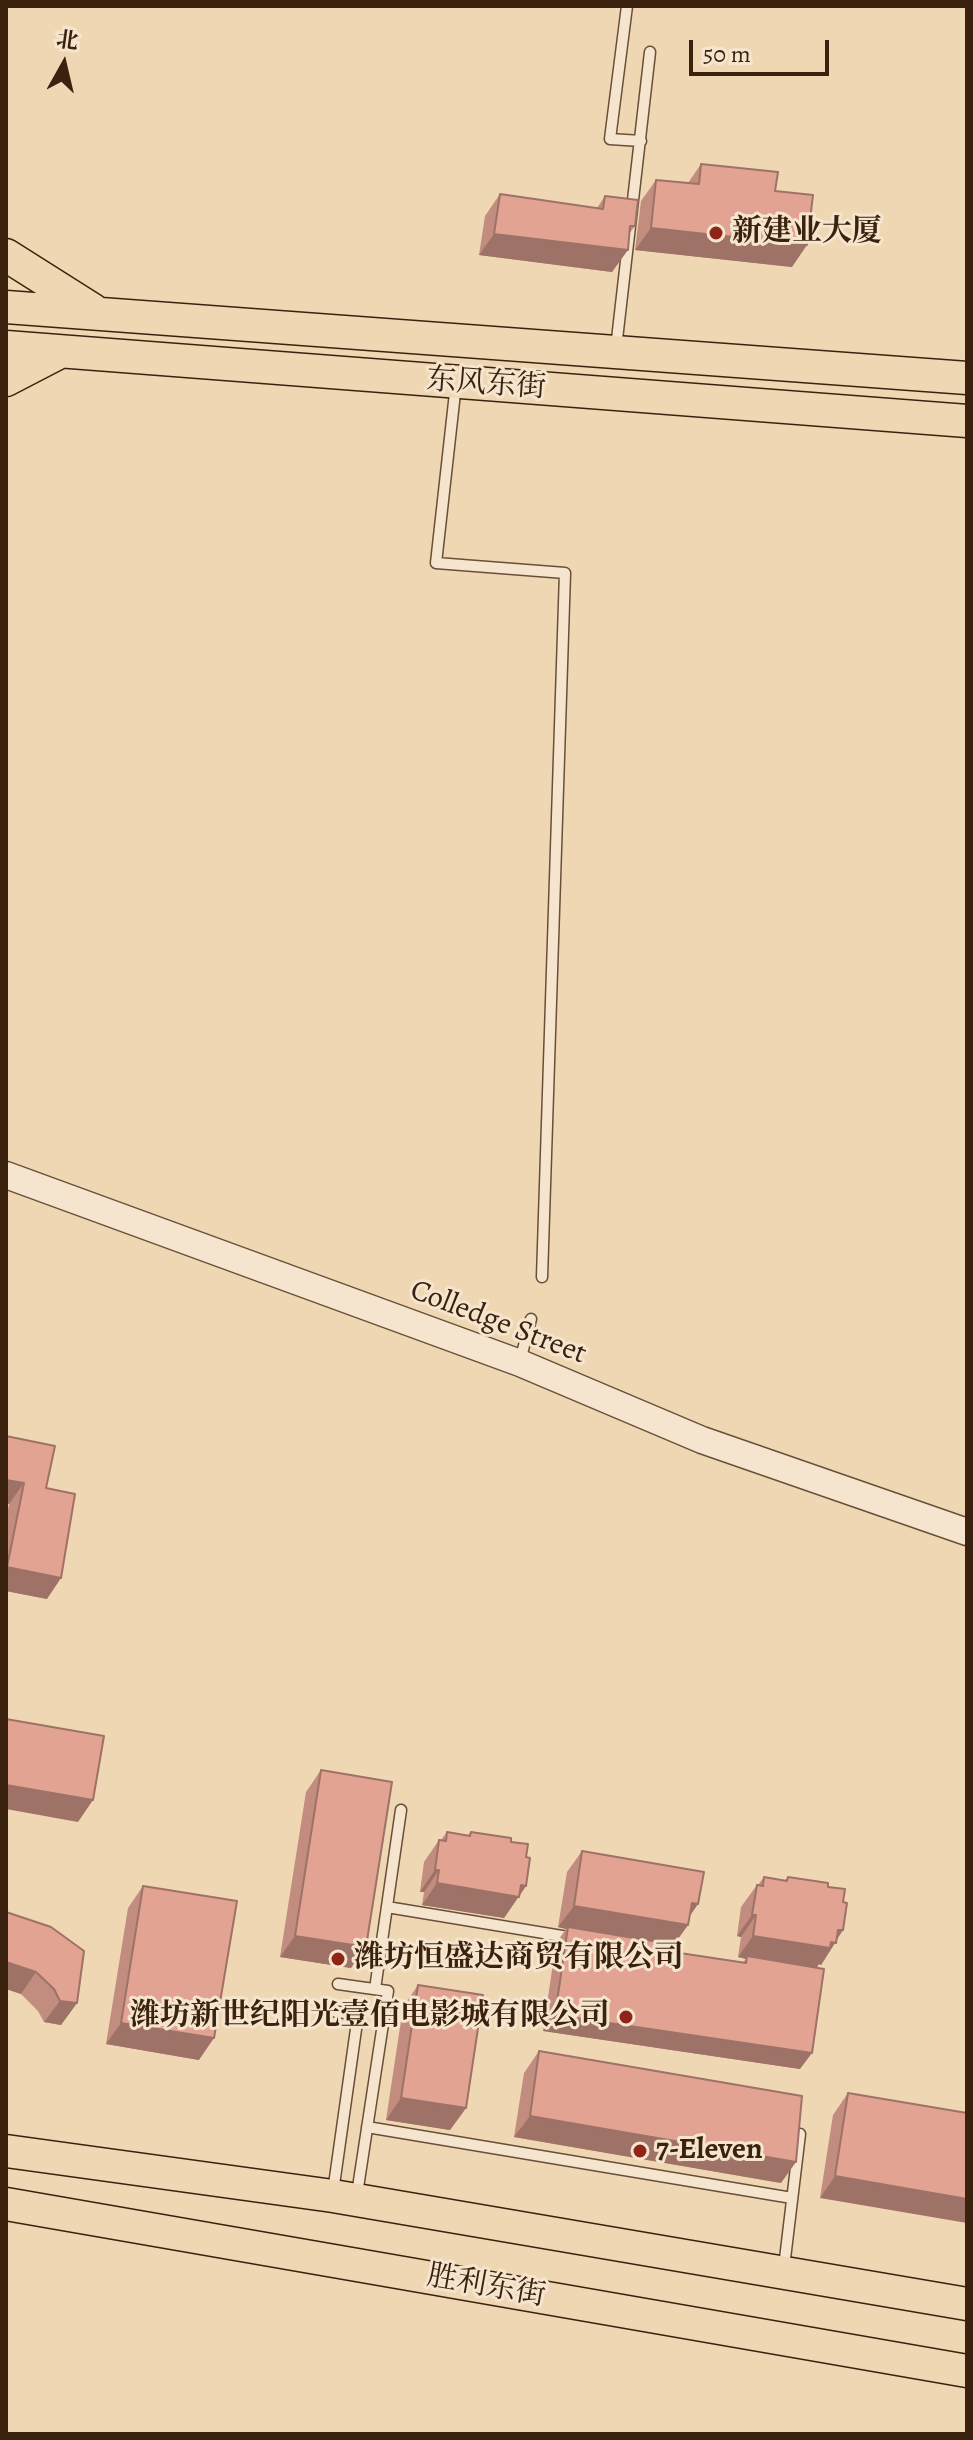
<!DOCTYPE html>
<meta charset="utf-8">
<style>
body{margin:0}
#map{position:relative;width:973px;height:2440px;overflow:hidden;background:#efd7b4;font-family:Alegreya,"Noto Serif SC",serif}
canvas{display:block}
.frame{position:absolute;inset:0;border:8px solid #3b220f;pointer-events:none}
.north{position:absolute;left:24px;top:24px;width:80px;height:80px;-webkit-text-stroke:6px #f5e5ce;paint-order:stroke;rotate:8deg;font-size:22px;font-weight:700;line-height:32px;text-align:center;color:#3b220f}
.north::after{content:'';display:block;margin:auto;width:28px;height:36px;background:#3b220f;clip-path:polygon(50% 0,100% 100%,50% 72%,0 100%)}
.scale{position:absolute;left:689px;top:40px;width:140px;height:36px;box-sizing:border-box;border:4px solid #3b220f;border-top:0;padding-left:10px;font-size:24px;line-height:28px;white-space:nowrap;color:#3b220f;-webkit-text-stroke:6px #f5e5ce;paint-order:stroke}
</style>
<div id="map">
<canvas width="973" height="2440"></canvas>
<div class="frame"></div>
<div class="north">北</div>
<div class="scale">50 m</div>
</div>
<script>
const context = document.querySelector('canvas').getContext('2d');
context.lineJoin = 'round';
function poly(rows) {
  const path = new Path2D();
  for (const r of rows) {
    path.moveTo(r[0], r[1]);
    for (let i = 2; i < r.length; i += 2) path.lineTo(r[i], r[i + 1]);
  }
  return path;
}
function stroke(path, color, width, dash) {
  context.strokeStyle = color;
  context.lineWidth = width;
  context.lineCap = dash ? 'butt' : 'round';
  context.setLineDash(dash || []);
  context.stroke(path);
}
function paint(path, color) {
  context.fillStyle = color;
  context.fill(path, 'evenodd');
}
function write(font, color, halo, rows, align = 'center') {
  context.font = font + ' Alegreya,"Noto Serif SC",serif';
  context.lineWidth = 6;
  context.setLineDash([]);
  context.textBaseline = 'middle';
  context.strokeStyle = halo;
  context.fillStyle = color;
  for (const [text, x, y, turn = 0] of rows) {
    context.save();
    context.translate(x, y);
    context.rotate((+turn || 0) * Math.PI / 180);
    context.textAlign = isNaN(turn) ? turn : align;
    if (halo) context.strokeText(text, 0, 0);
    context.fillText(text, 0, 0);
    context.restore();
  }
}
const service = poly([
 [627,6,610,139,641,141],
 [616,348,650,52],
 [456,384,436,563,565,573,542,1277],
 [520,1361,531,1319],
 [387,1907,574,1938],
 [338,1984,388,1991,357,2194],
 [375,1989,401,1810],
 [332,2011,358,2015,333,2192],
 [367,2127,792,2198],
 [784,2267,800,2134]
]);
const tertiary = poly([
 [6,1175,520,1363,702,1440,967,1532]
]);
const primary = poly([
 [6,255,93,310],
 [6,307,967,378],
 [6,347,967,421],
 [6,380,58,353],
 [6,2151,333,2196,967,2304],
 [6,2204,967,2371]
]);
stroke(service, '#684f38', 13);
stroke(tertiary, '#684f38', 29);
stroke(primary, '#3b220f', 35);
stroke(service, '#f5e5ce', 10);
stroke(tertiary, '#f5e5ce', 26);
stroke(primary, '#efd7b4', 32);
paint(poly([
 [701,164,775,191,792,267,635,250,641,201,656,180,688,183],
 [500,194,597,208,605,196,635,226,629,234,612,272,479,255,485,216],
 [6,1436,46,1488,47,1599,6,1591,6,1521,9,1504,6,1503],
 [321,1770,351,1968,280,1957,306,1792],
 [447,1832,468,1835,471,1832,511,1842,526,1857,526,1886,504,1918,422,1905,424,1892,420,1892,424,1862,439,1840,441,1840],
 [582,1851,698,1904,689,1917,688,1925,674,1944,680,1953,743,1962,746,1959,738,1957,741,1937,737,1936,741,1907,757,1885,758,1885,764,1877,785,1880,788,1877,828,1887,837,1940,821,1965,819,1964,816,1968,800,2069,543,2031,556,1943,566,1929,558,1927,567,1872],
 [143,1886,199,2060,106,2044,128,1908],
 [6,1912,77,2003,61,2025,44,2022,38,2011,21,1994,6,1989],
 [418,1985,466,2108,450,2130,386,2120,403,2007],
 [539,2051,781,2183,514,2137,524,2073],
 [848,2093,967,2113,820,2198,833,2115]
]), '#c28c7e');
paint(poly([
 [651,228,807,245,792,267,635,250],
 [494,234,628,250,612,272,479,255],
 [6,1480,24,1483,9,1504,6,1503],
 [7,1567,61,1578,47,1599,6,1591,6,1569],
 [6,1785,93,1800,78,1822,6,1809],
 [435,1870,439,1870,424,1892,420,1892],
 [437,1883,521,1885,526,1886,504,1918,422,1905],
 [692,1903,698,1904,684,1924,688,1925,673,1946,568,1927,566,1929,558,1927,574,1906],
 [752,1915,756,1915,741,1937,737,1936],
 [838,1930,843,1930,821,1965,819,1964,815,1970,747,1956,746,1959,738,1957,753,1936],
 [295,1936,366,1947,351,1968,280,1957],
 [6,1962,36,1972,21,1994,6,1989],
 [60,2001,77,2003,61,2025,44,2022],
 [555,2015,812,2053,800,2069,543,2031],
 [121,2023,214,2038,199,2060,106,2044],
 [401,2098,466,2108,450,2130,386,2120],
 [530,2116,796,2162,781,2183,514,2137],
 [835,2176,967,2199,967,2223,820,2198]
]), '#9e7267');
const building = poly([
 [701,164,778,172,775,191,813,195,807,245,651,228,656,180,699,184,701,164],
 [500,194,603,209,605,196,638,200,635,226,630,226,628,250,494,234,500,194],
 [6,1436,55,1446,46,1488,75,1494,61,1578,7,1567,24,1483,6,1480,6,1436],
 [6,1719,104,1736,93,1800,6,1785,6,1719],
 [321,1770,392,1782,366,1947,295,1936,321,1770],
 [447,1832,470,1836,471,1832,511,1838,511,1842,528,1844,526,1857,530,1858,526,1886,521,1885,519,1897,437,1883,439,1870,435,1870,439,1840,446,1841,447,1832],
 [582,1851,704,1872,698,1904,692,1903,688,1925,574,1906,582,1851],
 [764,1877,787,1881,788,1877,828,1883,828,1887,845,1889,843,1902,847,1903,843,1930,838,1930,836,1943,831,1942,830,1948,753,1936,756,1915,752,1915,757,1885,763,1886,764,1877],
 [143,1886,237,1901,214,2038,121,2023,143,1886],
 [6,1912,51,1927,84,1951,77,2003,60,2001,54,1989,36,1972,6,1962,6,1912],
 [568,1927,682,1946,680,1953,746,1963,747,1956,824,1969,812,2053,555,2015,568,1927],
 [418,1985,483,1995,466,2108,401,2098,418,1985],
 [539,2051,802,2096,796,2162,530,2116,539,2051],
 [848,2093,967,2113,967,2199,835,2176,848,2093]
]);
paint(building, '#e2a393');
stroke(building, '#9e7267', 2);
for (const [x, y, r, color] of [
 [716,233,8,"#8f2418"],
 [338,1959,8,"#8f2418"],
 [626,2017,8,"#8f2418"],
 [640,2151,8,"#8f2418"]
]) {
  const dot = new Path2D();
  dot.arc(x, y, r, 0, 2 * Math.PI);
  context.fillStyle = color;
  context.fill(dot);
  stroke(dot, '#f5e5ce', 3);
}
write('bold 30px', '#3b220f', '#f5e5ce', [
 ["新建业大厦",732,233],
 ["潍坊恒盛达商贸有限公司",354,1959],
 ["潍坊新世纪阳光壹佰电影城有限公司",610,2017,"right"],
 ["7-Eleven",656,2151]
], 'left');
write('30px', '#3b220f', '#f5e5ce', [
 ["东风东街",486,385,4],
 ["Colledge Street",498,1323,21],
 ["胜利东街",486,2287,10]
]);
</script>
